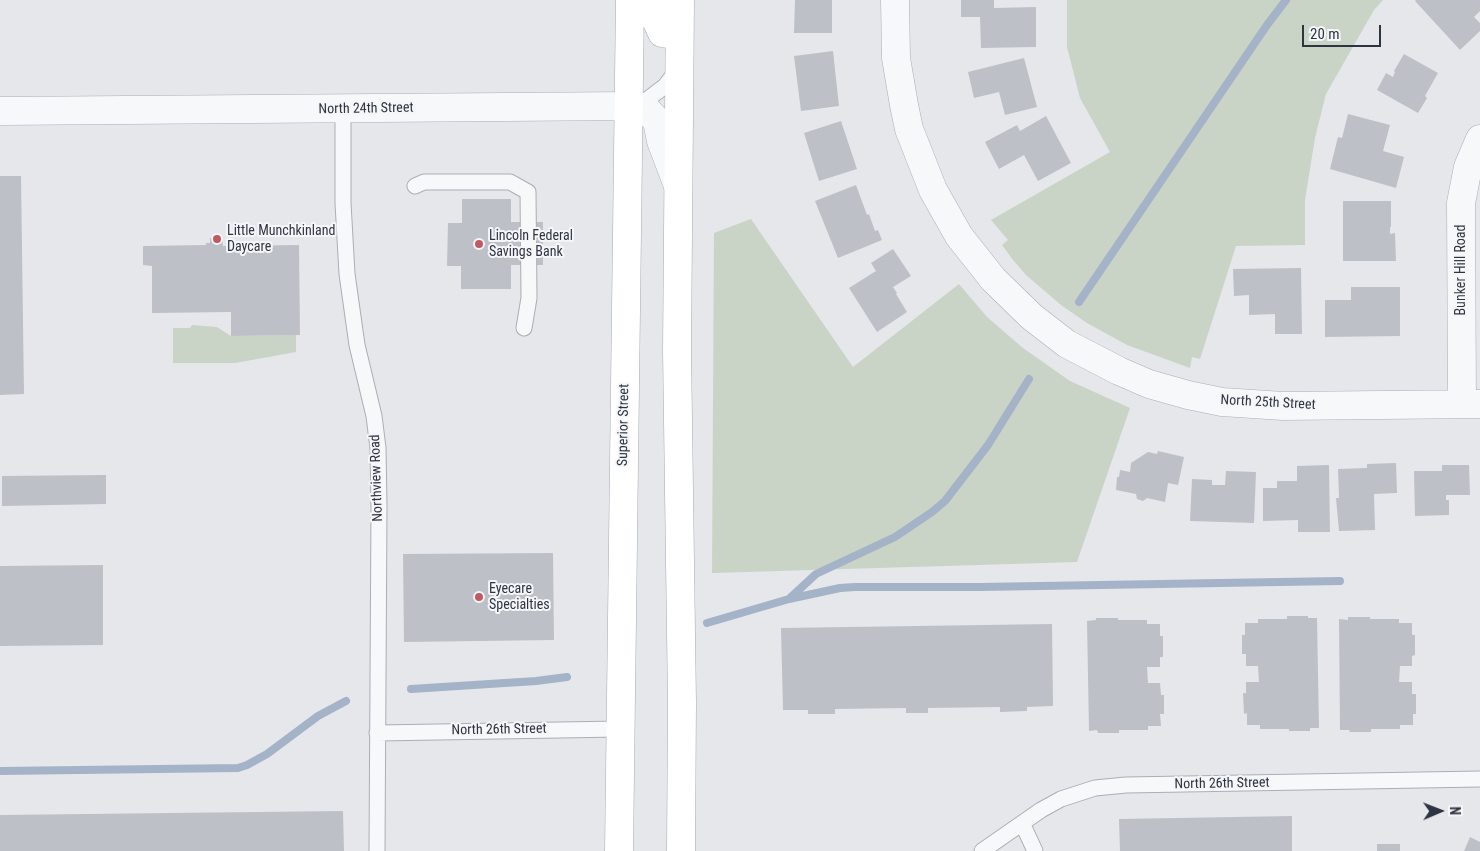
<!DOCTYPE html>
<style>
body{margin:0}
#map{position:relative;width:1480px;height:851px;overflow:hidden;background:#e5e7eb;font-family:"Roboto Condensed",sans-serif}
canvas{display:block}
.north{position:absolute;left:1415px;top:786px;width:50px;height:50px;-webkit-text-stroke:4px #f5f6f8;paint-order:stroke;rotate:89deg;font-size:14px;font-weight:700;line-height:20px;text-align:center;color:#2e3442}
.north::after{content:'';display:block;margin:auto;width:18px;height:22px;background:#2e3442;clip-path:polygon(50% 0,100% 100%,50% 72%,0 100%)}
.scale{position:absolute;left:1302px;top:25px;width:79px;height:22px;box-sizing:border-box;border:2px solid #2e3442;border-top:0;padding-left:6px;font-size:15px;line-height:18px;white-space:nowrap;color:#2e3442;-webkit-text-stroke:4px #f5f6f8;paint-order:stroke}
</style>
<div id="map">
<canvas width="1480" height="851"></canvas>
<div class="north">N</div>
<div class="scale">20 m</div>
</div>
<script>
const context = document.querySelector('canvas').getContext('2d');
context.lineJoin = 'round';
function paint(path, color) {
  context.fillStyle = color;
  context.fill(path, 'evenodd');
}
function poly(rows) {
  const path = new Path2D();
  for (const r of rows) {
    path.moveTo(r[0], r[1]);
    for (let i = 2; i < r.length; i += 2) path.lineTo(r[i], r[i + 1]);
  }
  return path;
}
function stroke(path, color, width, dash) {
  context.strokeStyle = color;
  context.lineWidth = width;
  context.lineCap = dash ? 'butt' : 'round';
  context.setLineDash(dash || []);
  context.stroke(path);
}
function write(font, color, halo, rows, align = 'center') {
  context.font = font + ' "Roboto Condensed",sans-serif';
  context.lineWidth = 4;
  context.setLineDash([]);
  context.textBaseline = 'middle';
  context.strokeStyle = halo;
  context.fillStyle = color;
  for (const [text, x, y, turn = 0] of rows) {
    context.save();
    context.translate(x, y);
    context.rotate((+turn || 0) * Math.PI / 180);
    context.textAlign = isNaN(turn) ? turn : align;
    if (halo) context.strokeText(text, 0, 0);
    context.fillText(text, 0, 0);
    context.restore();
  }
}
paint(poly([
 [1067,0,1383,0,1374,10,1326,94,1315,138,1305,200,1305,245,1236,246,1200,359,1192,357,1190,368,1127,345,1087,323,1061,305,1026,275,1013,260,1002,245,1008,240,991,220,1110,152,1080,98,1067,47],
 [751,219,853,367,959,284,987,317,1023,348,1070,381,1130,408,1077,562,712,573,714,233],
 [192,325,217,327,231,336,296,335,296,352,235,363,173,363,173,328,190,328]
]), '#c9d4c7');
stroke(poly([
 [1079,302,1267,25,1286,0],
 [790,598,816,574,895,537,932,512,945,501,988,445,1029,379],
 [707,623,789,599,840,588,855,587,980,587,1340,581],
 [411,689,536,681,567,677],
 [0,771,238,768,247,765,267,754,318,716,346,701]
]), '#a4b3c7', 8);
paint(poly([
 [795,0,832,0,832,33,794,33],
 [961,0,994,0,994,8,1036,7,1036,47,981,48,980,17,961,17],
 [1416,0,1480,0,1480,11,1474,17,1480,23,1480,31,1460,50,1415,1],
 [833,51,839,106,801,111,794,56],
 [1404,54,1438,73,1425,96,1427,98,1418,113,1377,90,1386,73,1393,77,1395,72,1394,71],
 [1024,58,1037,107,1005,115,999,92,974,98,968,72],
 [1348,114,1390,125,1383,151,1404,157,1396,188,1330,169,1338,137,1342,138],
 [1046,116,1071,163,1038,181,1024,155,999,169,985,142,1017,125,1020,131],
 [841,121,857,169,819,181,804,133],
 [0,176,21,176,24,394,0,395],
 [856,185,867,215,869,214,875,231,878,230,882,240,838,258,815,201],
 [462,199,511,199,511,222,543,222,543,265,511,265,511,289,461,289,461,266,447,266,448,223,462,223],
 [1343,201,1391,201,1391,227,1390,227,1390,234,1395,233,1396,261,1343,261],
 [210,238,222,238,223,246,299,245,300,335,231,336,231,312,152,313,152,266,143,265,143,246,206,245,206,243,210,243],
 [893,249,911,276,893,287,897,293,896,294,907,312,877,332,849,288,876,271,871,263],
 [1301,268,1302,334,1275,334,1275,314,1249,315,1249,295,1234,296,1233,269],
 [1351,287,1400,287,1400,336,1325,337,1325,300,1351,300],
 [1158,451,1184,457,1178,485,1168,483,1165,502,1147,498,1143,501,1137,499,1136,494,1116,490,1117,477,1119,477,1120,470,1130,472,1131,463,1148,452,1157,454],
 [1396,463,1397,493,1374,494,1375,530,1339,531,1336,498,1339,498,1338,469,1367,468,1367,464],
 [1329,465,1330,532,1298,532,1298,520,1263,521,1263,488,1277,488,1277,481,1297,481,1297,466],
 [1442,465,1469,465,1470,495,1446,495,1446,500,1449,500,1449,515,1415,516,1414,471,1442,471],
 [1226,471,1256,472,1254,523,1190,521,1192,479,1212,480,1212,485,1225,485],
 [106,475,106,504,2,506,2,476],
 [553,553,554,640,404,642,403,554],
 [103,565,103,645,0,646,0,566],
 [1287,616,1308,616,1308,618,1317,618,1319,728,1310,728,1310,731,1289,731,1289,729,1260,729,1260,725,1247,725,1247,713,1244,714,1243,693,1246,693,1246,682,1259,682,1258,666,1246,666,1246,654,1242,654,1242,635,1245,635,1245,623,1258,623,1258,619,1287,619],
 [1348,617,1370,617,1370,619,1399,619,1399,623,1412,623,1412,635,1415,635,1415,655,1412,656,1412,666,1400,666,1399,682,1412,682,1412,694,1416,694,1416,714,1413,714,1413,725,1400,725,1400,729,1371,729,1371,732,1349,732,1350,730,1340,730,1339,619,1348,620],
 [1096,618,1118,618,1118,620,1147,620,1147,624,1160,624,1160,636,1163,636,1163,657,1160,657,1160,667,1147,667,1148,683,1160,683,1161,695,1164,695,1164,714,1160,714,1161,726,1148,726,1148,730,1119,730,1119,733,1098,733,1097,730,1089,731,1087,621,1096,620],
 [1052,624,1053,706,1027,707,1027,711,1000,712,1000,707,928,708,928,713,906,713,906,708,835,709,835,714,808,714,808,710,783,710,781,628],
 [343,811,344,851,0,851,0,815],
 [1292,816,1292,851,1120,851,1119,819],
 [1470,837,1480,842,1480,851,1464,851],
 [1377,844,1400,844,1400,851,1377,851]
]), '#bdc0c7');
const lane = poly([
 [633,104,648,99,665,86,677,70],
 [343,109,343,203,347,274,357,345,374,416,378,448,379,506,377,851],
 [415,186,424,182,510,182,528,192,529,298,524,328],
 [377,733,620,729],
 [1022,823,1035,851],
 [982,851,1041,810,1061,799,1095,788,1126,785,1480,779]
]);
const street = poly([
 [895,0,896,58,904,105,909,129,933,190,959,236,993,279,1032,317,1067,344,1119,371,1149,384,1188,395,1222,402,1283,406,1480,404],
 [0,111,630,106,647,110,657,121,661,141,678,186],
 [1462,404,1461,203,1468,167,1480,139]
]);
const primary = poly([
 [657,0,657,22,662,33,668,34,673,29,680,13],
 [680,0,677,350,682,703,681,851],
 [619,851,630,0]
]);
stroke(lane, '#aaaeb5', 17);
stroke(street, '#aaaeb5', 29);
stroke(primary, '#a5abb5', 29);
stroke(lane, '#f7f8fa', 15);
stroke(street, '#f7f8fa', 28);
stroke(primary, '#fff', 28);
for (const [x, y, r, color] of [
 [217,239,5,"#c15962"],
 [479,244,5,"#c15962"],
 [479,597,5,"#c15962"]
]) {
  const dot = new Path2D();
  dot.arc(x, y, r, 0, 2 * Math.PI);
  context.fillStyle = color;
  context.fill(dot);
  stroke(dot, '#f5f6f8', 2);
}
write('14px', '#2e3442', '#f5f6f8', [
 ["North 24th Street",366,109,-1],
 ["Bunker Hill Road",1461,270,-90],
 ["North 25th Street",1268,403,3],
 ["Superior Street",624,425,-89],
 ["Northview Road",377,478,-92],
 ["North 26th Street",499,730,-1],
 ["North 26th Street",1222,784,-1]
]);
write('14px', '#2e3442', '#f5f6f8', [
 ["Little Munchkinland",227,231],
 ["Daycare",227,247],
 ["Lincoln Federal",489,236],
 ["Savings Bank",489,252],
 ["Eyecare",489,589],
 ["Specialties",489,605]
], 'left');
</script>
